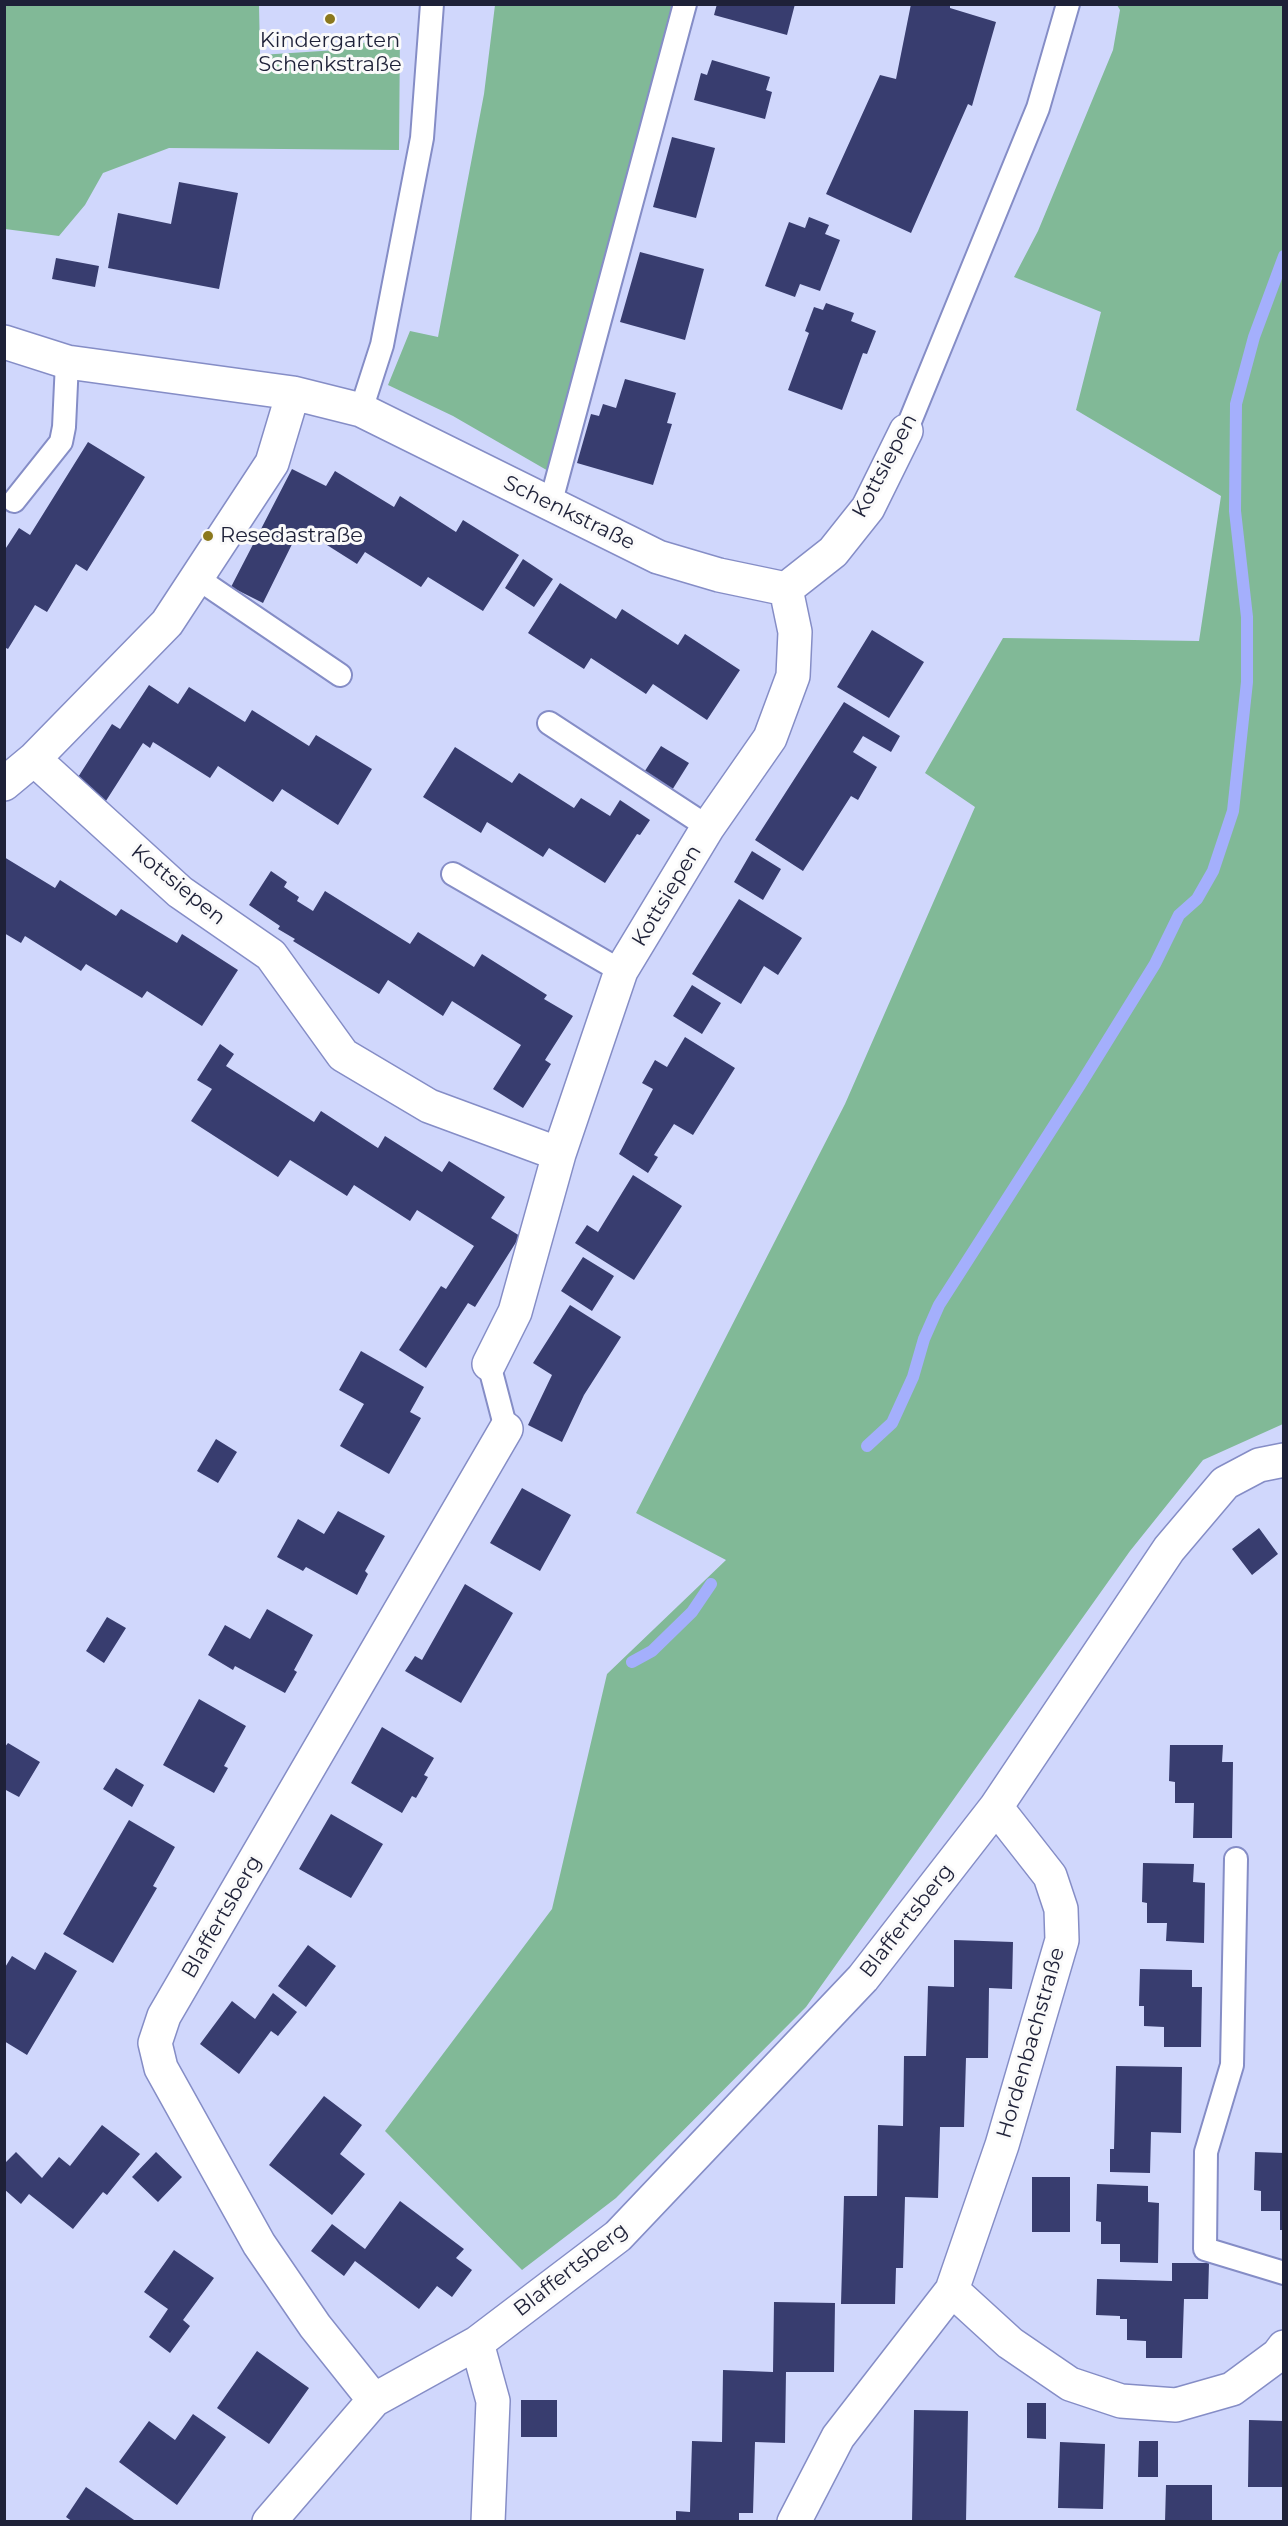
<!DOCTYPE html>
<meta charset="utf-8">
<style>
body{margin:0}
#map{position:relative;width:1288px;height:2526px;overflow:hidden;background:#d0d7fc;font-family:Montserrat,sans-serif}
canvas{display:block}
.frame{position:absolute;inset:0;border:6px solid #1e2138;pointer-events:none}
</style>
<div id="map">
<canvas width="1288" height="2526"></canvas>
<div class="frame"></div>
</div>
<script>
const context = document.querySelector('canvas').getContext('2d');
context.lineJoin = 'round';
function paint(path, color) {
  context.fillStyle = color;
  context.fill(path, 'evenodd');
}
function poly(rows) {
  const path = new Path2D();
  for (const r of rows) {
    path.moveTo(r[0], r[1]);
    for (let i = 2; i < r.length; i += 2) path.lineTo(r[i], r[i + 1]);
  }
  return path;
}
function stroke(path, color, width, dash) {
  context.strokeStyle = color;
  context.lineWidth = width;
  context.lineCap = dash ? 'butt' : 'round';
  context.setLineDash(dash || []);
  context.stroke(path);
}
function write(font, color, halo, rows, align = 'center') {
  context.font = font + ' Montserrat,sans-serif';
  context.lineWidth = 6;
  context.setLineDash([]);
  context.textBaseline = 'middle';
  context.strokeStyle = halo;
  context.fillStyle = color;
  for (const [text, x, y, turn = 0] of rows) {
    context.save();
    context.translate(x, y);
    context.rotate((+turn || 0) * Math.PI / 180);
    context.textAlign = isNaN(turn) ? turn : align;
    if (halo) context.strokeText(text, 0, 0);
    context.fillText(text, 0, 0);
    context.restore();
  }
}
paint(poly([
 [5,4,259,5,260,55,337,50,400,33,399,150,169,148,103,173,85,205,59,236,5,229],
 [495,5,672,5,550,472,453,416,388,385,410,331,438,337,484,94],
 [1117,5,1283,5,1283,1424,1203,1460,1130,1551,806,2007,616,2198,522,2270,385,2131,552,1909,607,1674,726,1560,636,1513,845,1104,975,807,925,773,1003,638,1199,641,1221,496,1076,410,1101,312,1014,277,1038,231,1113,50,1120,10]
]), '#81b997');
stroke(poly([
 [867,1446,892,1423,913,1377,924,1339,939,1305,1080,1085,1155,964,1179,915,1197,899,1213,871,1233,811,1247,682,1247,617,1235,511,1236,404,1254,337,1284,256],
 [632,1662,652,1651,692,1612,711,1584]
]), '#a4affc', 12);
paint(poly([
 [717,4,795,4,787,35,714,15],
 [911,4,950,4,950,8,996,22,972,106,968,104,911,233,826,194,880,75,896,79],
 [712,60,770,77,766,90,772,92,765,119,694,100,701,73,707,75],
 [672,137,715,148,696,218,653,207],
 [179,182,238,193,219,289,108,268,118,213,171,224],
 [809,217,829,225,825,234,840,240,820,291,800,284,795,297,765,286,789,222,805,228],
 [640,252,704,269,685,340,620,322],
 [56,258,99,266,95,287,52,279],
 [826,303,854,313,851,321,876,331,867,354,863,353,842,410,788,390,809,333,805,331,814,307,823,310],
 [625,379,676,393,667,423,672,424,653,485,577,463,591,414,599,416,603,404,616,408],
 [88,442,145,477,87,571,76,564,47,612,35,605,8,649,4,647,4,551,19,528,30,535],
 [292,469,326,486,335,471,394,507,400,496,456,532,463,520,519,555,483,611,428,577,421,587,365,552,357,564,300,528,263,603,231,587],
 [523,559,553,579,534,607,505,588],
 [560,583,616,619,622,609,678,645,685,634,740,670,707,720,653,684,646,694,591,658,584,669,528,633],
 [872,630,924,662,889,718,837,687],
 [149,685,178,704,189,687,245,722,252,710,309,746,316,735,372,769,338,825,282,789,273,802,218,766,210,778,153,742,150,748,143,743,104,804,73,785,112,724,120,729],
 [844,702,900,736,891,752,863,736,853,752,877,767,858,800,851,796,803,871,755,840],
 [661,746,689,763,669,795,641,777],
 [455,747,512,783,519,773,574,808,581,798,610,816,620,800,650,820,640,835,637,834,605,883,549,848,543,857,487,822,481,833,423,797],
 [752,851,781,869,763,900,734,882],
 [4,857,55,888,60,880,116,916,121,909,177,943,182,934,238,970,202,1026,147,991,142,998,86,964,81,971,25,936,21,943,4,933],
 [271,871,287,882,284,887,299,897,297,901,313,911,325,891,410,944,418,932,474,967,482,954,547,995,544,999,573,1016,545,1060,551,1064,523,1108,493,1089,521,1045,452,1001,443,1016,388,980,379,994,293,941,295,939,278,929,280,926,249,905],
 [739,899,802,938,778,975,764,966,741,1004,692,974],
 [692,985,721,1003,702,1034,673,1016],
 [685,1037,735,1068,693,1135,674,1124,654,1155,658,1157,648,1173,619,1154,653,1089,642,1083,655,1060,667,1067],
 [220,1044,234,1054,226,1066,314,1122,321,1111,378,1148,385,1136,442,1172,449,1161,505,1197,491,1218,520,1236,475,1307,468,1303,426,1368,399,1350,441,1286,446,1289,474,1246,417,1210,410,1221,354,1185,347,1196,290,1160,278,1177,191,1121,212,1089,197,1080],
 [633,1175,682,1206,634,1280,575,1243,587,1225,598,1232],
 [583,1257,614,1276,592,1311,561,1291],
 [570,1305,621,1337,584,1395,562,1442,528,1425,552,1375,533,1363],
 [361,1351,424,1387,410,1412,421,1418,389,1474,340,1446,364,1404,339,1390],
 [216,1439,237,1452,218,1483,197,1471],
 [522,1488,571,1515,540,1571,490,1543],
 [338,1511,385,1536,365,1571,368,1574,357,1595,306,1567,303,1571,277,1557,298,1519,324,1534],
 [1259,1528,1278,1554,1252,1575,1232,1549],
 [465,1584,513,1613,461,1703,405,1671,415,1656,422,1660],
 [267,1609,313,1635,294,1670,297,1672,285,1693,235,1666,233,1670,208,1655,225,1625,250,1639],
 [107,1617,126,1628,104,1663,86,1651],
 [199,1699,246,1726,224,1766,228,1768,214,1793,163,1765],
 [382,1727,434,1758,424,1775,428,1777,416,1798,412,1796,402,1813,351,1783],
 [8,1743,40,1762,19,1797,4,1789,4,1748],
 [1170,1745,1223,1745,1222,1762,1233,1762,1232,1838,1193,1838,1194,1803,1175,1803,1175,1782,1169,1781],
 [116,1768,144,1785,132,1807,103,1789],
 [331,1814,383,1844,351,1898,299,1869],
 [129,1820,175,1847,153,1886,157,1888,113,1963,63,1934],
 [1143,1863,1194,1864,1193,1882,1205,1883,1204,1943,1166,1941,1167,1923,1147,1923,1147,1903,1142,1902],
 [954,1940,1013,1942,1012,1989,989,1988,988,2058,966,2058,964,2127,940,2127,938,2198,905,2197,903,2268,896,2268,895,2304,841,2304,844,2196,877,2196,878,2125,903,2126,904,2056,926,2056,928,1986,954,1987],
 [308,1945,336,1966,306,2007,278,1986],
 [45,1952,77,1971,27,2055,4,2041,4,1969,12,1956,35,1970],
 [1140,1969,1192,1970,1192,1987,1202,1987,1201,2047,1164,2047,1164,2027,1144,2026,1144,2006,1139,2006],
 [273,1993,297,2012,278,2036,271,2031,239,2074,200,2044,232,2001,255,2019],
 [1116,2066,1182,2067,1181,2133,1151,2132,1150,2173,1110,2172,1110,2149,1114,2149],
 [324,2096,362,2125,340,2154,365,2174,332,2215,269,2165],
 [102,2125,140,2154,107,2195,103,2192,73,2229,29,2194,21,2204,4,2189,4,2164,16,2152,42,2178,59,2157,70,2166],
 [156,2152,182,2177,158,2202,132,2177],
 [1255,2152,1284,2153,1284,2230,1280,2230,1280,2211,1261,2211,1261,2191,1254,2190],
 [1032,2177,1070,2177,1070,2232,1032,2232],
 [1097,2184,1148,2186,1148,2202,1159,2203,1158,2263,1120,2262,1120,2244,1101,2244,1101,2222,1096,2221],
 [400,2201,464,2249,456,2258,472,2270,452,2297,437,2286,419,2309,355,2261,344,2276,311,2251,332,2224,365,2249],
 [174,2250,214,2278,183,2320,190,2326,170,2353,149,2337,168,2309,144,2292],
 [1172,2263,1209,2263,1208,2299,1184,2299,1182,2358,1146,2358,1146,2341,1127,2340,1127,2319,1120,2319,1120,2316,1096,2315,1097,2279,1172,2281],
 [774,2302,835,2303,834,2372,786,2372,785,2443,755,2442,753,2513,739,2513,739,2522,676,2522,676,2511,690,2512,692,2441,722,2442,723,2370,773,2372],
 [257,2351,309,2388,269,2444,217,2408],
 [521,2400,557,2400,557,2437,521,2437],
 [1027,2403,1046,2403,1046,2439,1027,2438],
 [914,2410,968,2411,966,2522,912,2522],
 [193,2414,226,2437,177,2505,119,2462,149,2421,175,2440],
 [1249,2420,1284,2421,1284,2487,1248,2487],
 [1139,2441,1158,2441,1158,2477,1138,2477],
 [1060,2442,1105,2444,1103,2509,1058,2508],
 [1166,2485,1212,2485,1212,2522,1165,2522],
 [86,2487,137,2522,73,2522,66,2517]
]), '#383d6f');
const lane = poly([
 [361,410,382,345,422,138,432,4],
 [906,431,1038,108,1068,4],
 [14,501,61,442,64,427,67,362],
 [550,505,685,4],
 [197,578,340,675],
 [549,723,708,827],
 [453,874,621,971],
 [489,1364,506,1429],
 [1236,1859,1232,2065,1206,2152,1205,2249,1284,2273]
]);
const street = poly([
 [4,342,67,362,293,393,361,410,658,557,719,575,786,589],
 [34,759,180,892,271,955,343,1055,429,1106,559,1154],
 [4,784,34,759,167,623,272,463,293,393],
 [489,1364,515,1312,559,1154,621,971,708,827,770,738,793,676,795,632,786,589,833,552,868,508,906,431],
 [996,1807,1050,1876,1061,1909,1062,1940,1002,2145,952,2290,1010,2343,1070,2384,1121,2401,1176,2405,1232,2389,1278,2355,1284,2347],
 [477,2343,493,2401,488,2522],
 [374,2400,315,2326,259,2244,161,2068,155,2043,164,2016,506,1429],
 [269,2522,374,2400,477,2343,618,2236,863,1978,996,1807,1169,1549,1225,1483,1259,1465,1284,1460],
 [794,2522,838,2437,952,2290]
]);
stroke(lane, '#858dc6', 26);
stroke(street, '#858dc6', 36);
stroke(lane, '#fff', 22);
stroke(street, '#fff', 33);
for (const [x, y, r, color] of [
 [330,19,6,"#8b781d"],
 [208,536,6,"#8b781d"]
]) {
  const dot = new Path2D();
  dot.arc(x, y, r, 0, 2 * Math.PI);
  context.fillStyle = color;
  context.fill(dot);
  stroke(dot, '#fafafa', 2);
}
write('21px', '#1e2138', '#fafafa', [
 ["Kindergarten",330,41],
 ["Schenkstraße",330,65],
 ["Resedastraße",220,536,"left"]
]);
write('21px', '#1e2138', '#fafafa', [
 ["Kottsiepen",885,466,-62],
 ["Schenkstraße",569,513,26],
 ["Kottsiepen",178,885,39],
 ["Kottsiepen",667,896,-59],
 ["Blaffertsberg",222,1917,-60],
 ["Blaffertsberg",907,1921,-52],
 ["Hordenbachstraße",1031,2043,-74],
 ["Blaffertsberg",571,2270,-38]
]);
</script>
